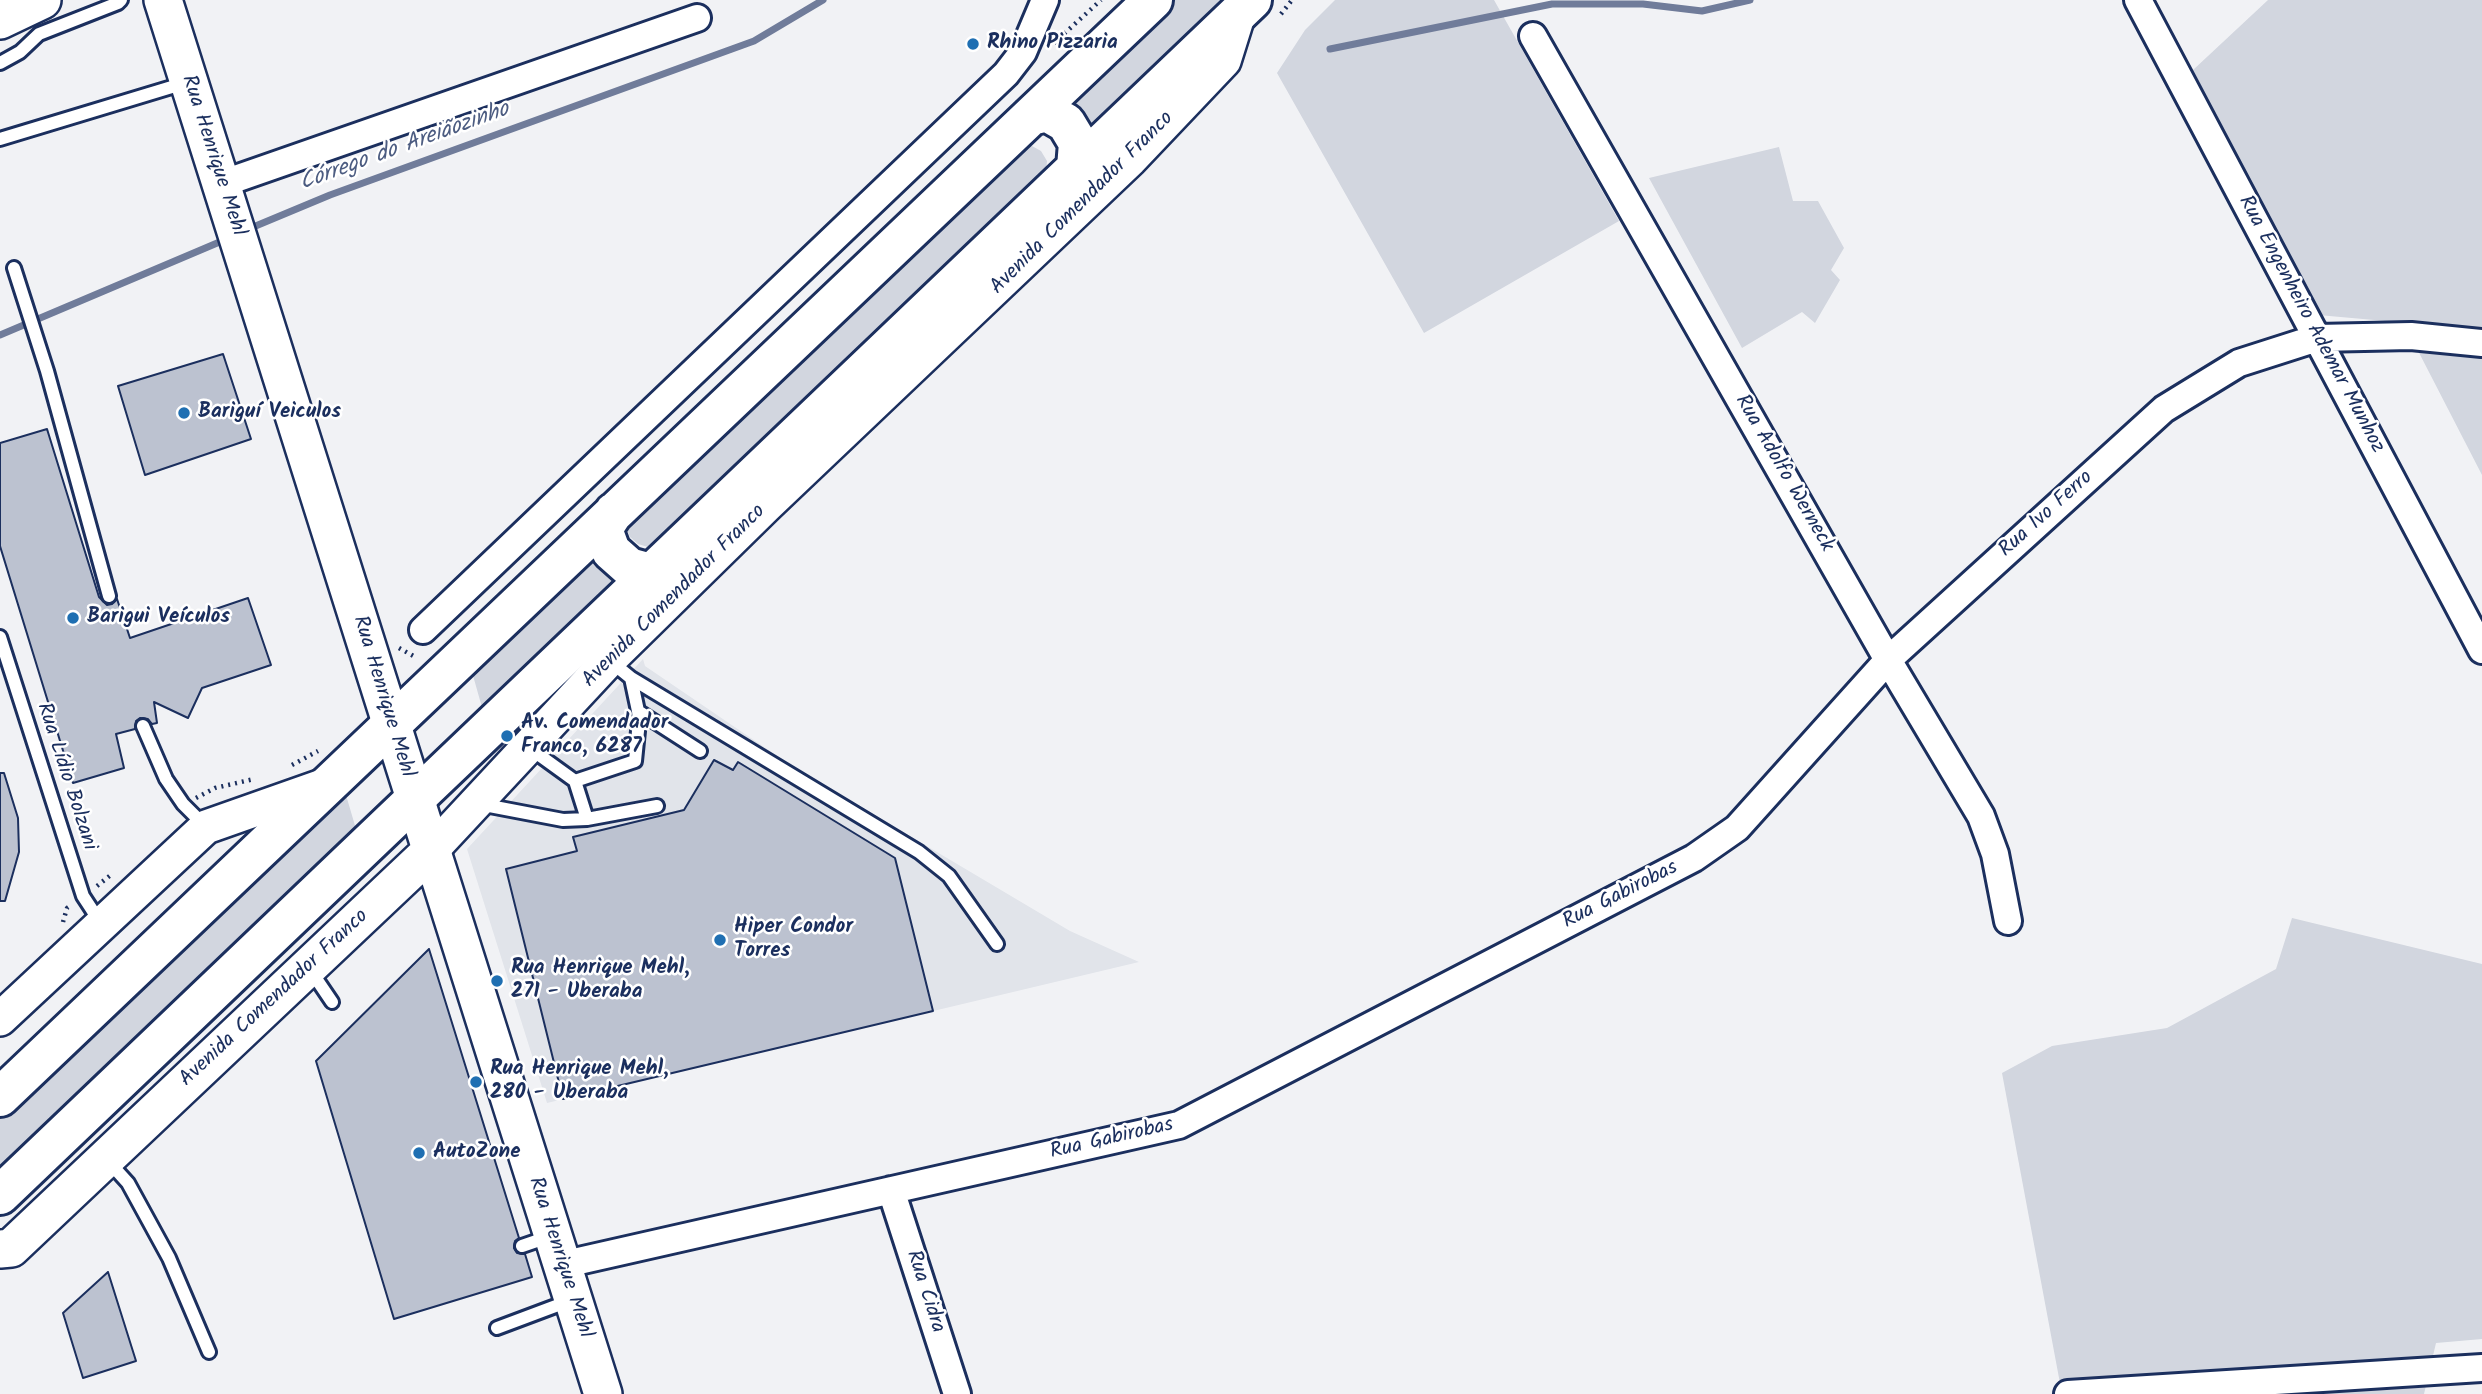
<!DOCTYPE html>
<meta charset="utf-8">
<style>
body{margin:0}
canvas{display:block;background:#f1f2f5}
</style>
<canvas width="2482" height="1394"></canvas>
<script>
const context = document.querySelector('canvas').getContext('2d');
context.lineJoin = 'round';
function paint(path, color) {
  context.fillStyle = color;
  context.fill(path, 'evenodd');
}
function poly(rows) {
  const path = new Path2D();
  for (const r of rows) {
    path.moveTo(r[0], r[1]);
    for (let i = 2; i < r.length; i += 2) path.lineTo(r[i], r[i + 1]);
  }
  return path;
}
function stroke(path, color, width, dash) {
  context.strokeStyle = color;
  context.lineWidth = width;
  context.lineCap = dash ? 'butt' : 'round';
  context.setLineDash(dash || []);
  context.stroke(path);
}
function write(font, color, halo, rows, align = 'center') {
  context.font = font + ' Kalam,sans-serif';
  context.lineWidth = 5;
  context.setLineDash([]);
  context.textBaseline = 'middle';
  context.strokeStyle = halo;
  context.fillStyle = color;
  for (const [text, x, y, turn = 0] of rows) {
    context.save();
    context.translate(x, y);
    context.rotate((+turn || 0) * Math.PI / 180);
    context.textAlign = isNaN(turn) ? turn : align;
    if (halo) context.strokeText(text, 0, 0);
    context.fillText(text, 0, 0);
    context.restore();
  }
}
paint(poly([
 [643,659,645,666,792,766,1070,931,1139,962,547,1103,467,849]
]), '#e1e4ea');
paint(poly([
 [1170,0,1228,0,1087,133,1088,119,1082,108,1071,102],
 [1335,0,1494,0,1619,221,1424,333,1277,73,1305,30],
 [2268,0,2482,0,2482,335,2408,323,2318,315,2193,70],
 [1032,146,1041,151,1047,161,1046,172,870,334,648,547,638,544,630,537,626,527,1024,147],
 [1779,147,1793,201,1818,201,1844,248,1831,270,1840,280,1815,323,1802,312,1742,348,1649,178],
 [2414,343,2482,351,2482,475],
 [597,549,595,559,599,569,607,576,616,579,483,711,472,672],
 [346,795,356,829,0,1173,0,1119],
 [2292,918,2482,964,2482,1339,2436,1343,2424,1394,2062,1394,2002,1073,2052,1046,2167,1028,2276,969]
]), '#d2d6df');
stroke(poly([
 [1330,49,1552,4,1643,4,1702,11,1750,0],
 [246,230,330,195,754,41,823,0],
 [0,335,229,238]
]), '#707c9a', 7);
const building = poly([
 [223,354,251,439,145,475,118,386,223,354],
 [47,429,99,597,107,605,112,604,117,599,130,638,248,598,271,665,202,688,188,718,154,702,157,723,152,724,148,719,140,718,136,721,135,729,116,734,124,768,73,783,0,546,0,443,47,429],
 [714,760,733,770,738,762,895,858,933,1011,563,1099,506,869,577,851,573,837,684,810,714,760],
 [0,773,4,773,18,818,19,852,5,901,0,901,0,773],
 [429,949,519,1238,515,1241,514,1248,517,1253,525,1254,532,1277,394,1319,316,1061,429,949],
 [108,1272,136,1361,83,1378,63,1313,108,1272]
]);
paint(building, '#bcc2d0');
stroke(building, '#1b2f5e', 2);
const service = poly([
 [0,63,20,52,39,34,118,3,121,0],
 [0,139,185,83],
 [14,268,47,371,109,596],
 [0,637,83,896,100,922],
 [609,660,631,678,919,852,949,876,997,944],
 [631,678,638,711,700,751],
 [143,726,166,779,183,804,205,826],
 [528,747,575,781,587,819],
 [575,781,635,761,639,721,638,711],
 [479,804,563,820,587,819,657,806],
 [311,971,332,1002],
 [109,1162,128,1183,169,1258,209,1352],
 [522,1246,551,1236],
 [497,1328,569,1301]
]);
const minor = poly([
 [2138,0,2482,650],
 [1533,36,1888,660,1981,816,1995,854,2008,921],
 [221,184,697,18],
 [423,630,1006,74,1023,52,1045,0],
 [891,1190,957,1394],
 [561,1265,1179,1125,1694,858,1737,828,1888,660,2164,409,2239,363,2317,338,2411,336,2482,343],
 [2068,1394,2482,1368]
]);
const tertiary = poly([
 [431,851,609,660,766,506,1131,159,1224,61,1239,13],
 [0,1019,206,827,328,784]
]);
const secondary = poly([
 [163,0,603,1394],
 [0,20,42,0],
 [0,1249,11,1248,431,851]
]);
const trunk = poly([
 [1031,116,1047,112,1066,123,1078,143,1076,168],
 [614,512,603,529,611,551,629,567,651,573],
 [0,1097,1153,0],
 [0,1195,1252,0]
]);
stroke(service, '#1b2f5e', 18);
stroke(minor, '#1b2f5e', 32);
stroke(tertiary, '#1b2f5e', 38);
stroke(secondary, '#1b2f5e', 42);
stroke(trunk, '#1b2f5e', 44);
stroke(poly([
 [1281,14,1292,0],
 [1054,43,1101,0],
 [399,648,417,658],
 [292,765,318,751],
 [196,798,215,788,254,779],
 [97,886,112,874],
 [63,922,67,908,70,906]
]), '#1b2f5e', 4.5, [2, 5]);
stroke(service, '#fff', 12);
stroke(minor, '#fff', 26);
stroke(tertiary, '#fff', 33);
stroke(secondary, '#fff', 37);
stroke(trunk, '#fff', 38);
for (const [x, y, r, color] of [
 [973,44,7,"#1f6fb2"],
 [184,413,7,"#1f6fb2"],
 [73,618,7,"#1f6fb2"],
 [507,736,7,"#1f6fb2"],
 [720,940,7,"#1f6fb2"],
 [497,981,7,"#1f6fb2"],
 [476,1082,7,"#1f6fb2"],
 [419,1153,7,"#1f6fb2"]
]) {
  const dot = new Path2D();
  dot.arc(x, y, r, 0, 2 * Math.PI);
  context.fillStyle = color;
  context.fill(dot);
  stroke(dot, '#fff', 2.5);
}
write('bold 21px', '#1b2f5e', '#fff', [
 ["Rhino Pizzaria",987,44],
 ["Bariguí Veiculos",198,413],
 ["Barigui Veículos",87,618],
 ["Av. Comendador",521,724],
 ["Franco, 6287",521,748],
 ["Hiper Condor",734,928],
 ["Torres",734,952],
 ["Rua Henrique Mehl,",511,969],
 ["271 - Uberaba",511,993],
 ["Rua Henrique Mehl,",490,1070],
 ["280 - Uberaba",490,1094],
 ["AutoZone",433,1153]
], 'left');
write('21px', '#1b2f5e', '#fff', [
 ["Rua Henrique Mehl",212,156,72],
 ["Avenida Comendador Franco",1083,204,-45],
 ["Rua Engenheiro Ademar Munhoz",2310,325,62],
 ["Rua Adolfo Werneck",1783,474,60],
 ["Rua Ivo Ferro",2047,515,-42],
 ["Avenida Comendador Franco",675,597,-45],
 ["Rua Henrique Mehl",382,697,73],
 ["Rua Lídio Bolzani",65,777,72],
 ["Rua Gabirobas",1621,896,-27],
 ["Avenida Comendador Franco",275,999,-43],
 ["Rua Gabirobas",1112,1140,-13],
 ["Rua Henrique Mehl",559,1258,72],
 ["Rua Cidra",924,1292,72]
]);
write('italic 23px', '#4c5c81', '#fff', [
 ["Córrego do Areiãozinho",405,148,-20]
]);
</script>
